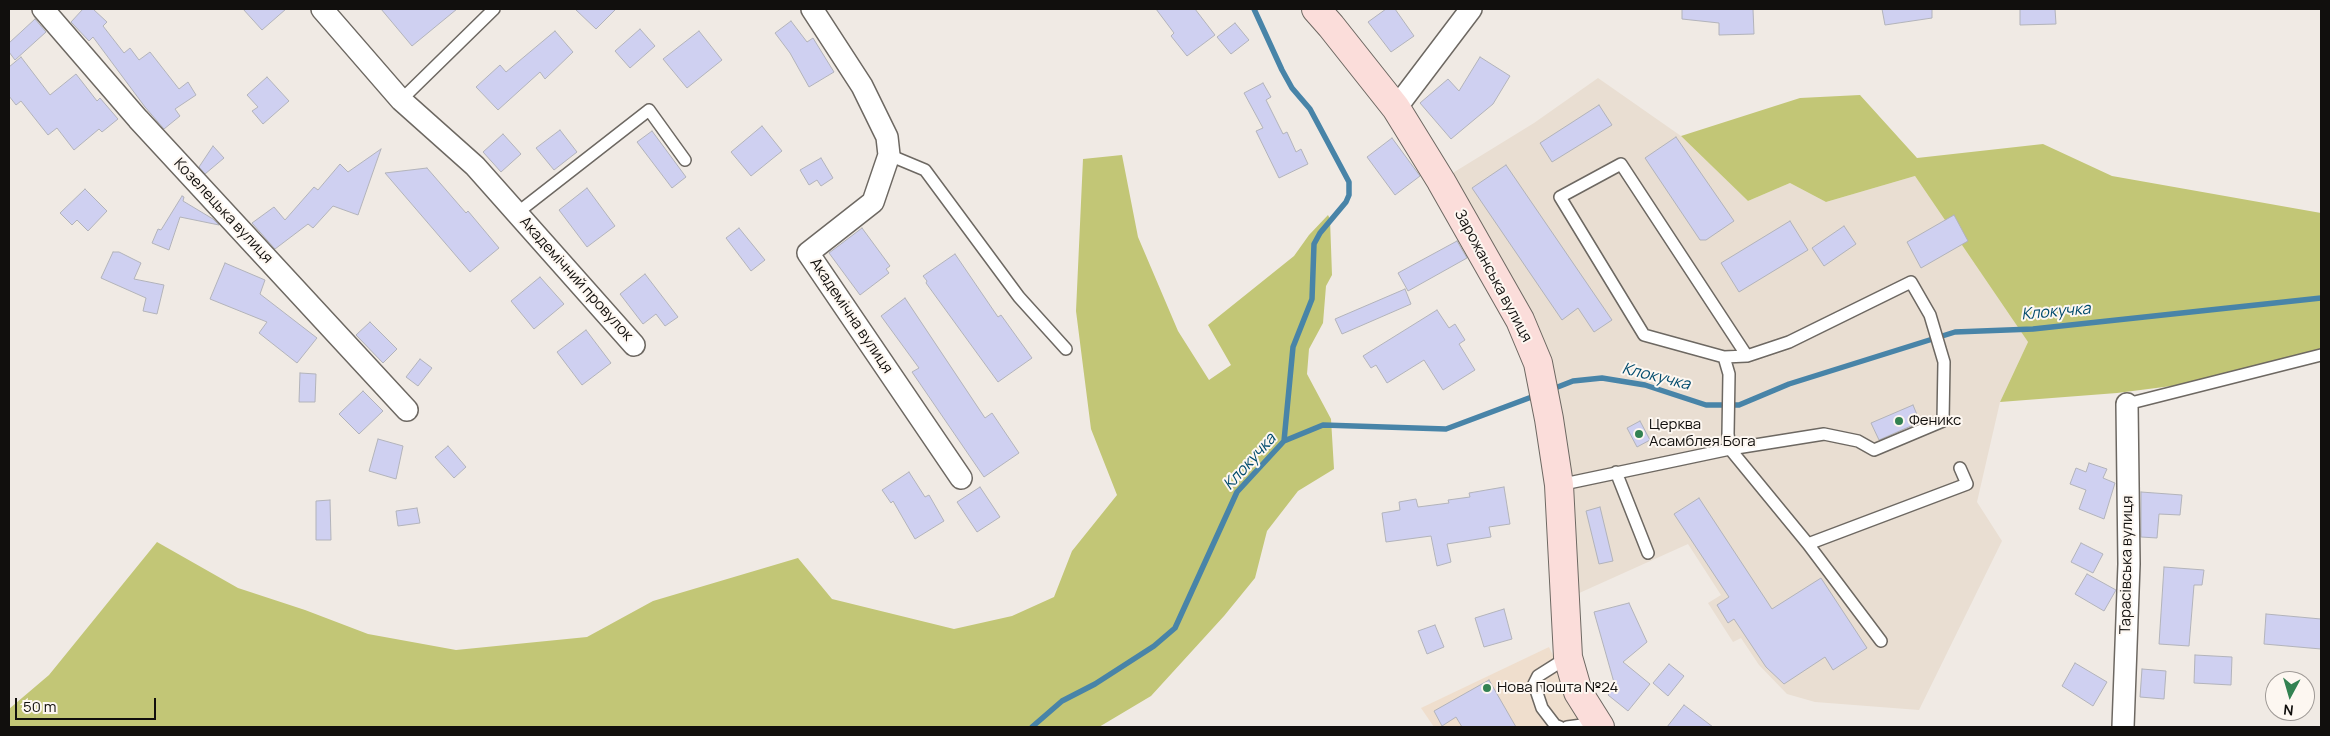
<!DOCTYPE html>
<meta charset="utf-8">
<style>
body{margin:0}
#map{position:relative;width:2330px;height:736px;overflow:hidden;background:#f0eae4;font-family:Manrope,sans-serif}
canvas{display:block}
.frame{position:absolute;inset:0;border:10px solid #110f0d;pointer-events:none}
.north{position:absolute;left:2265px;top:671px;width:50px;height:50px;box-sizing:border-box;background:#fdf7f1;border:1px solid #9f9a96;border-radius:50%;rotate:186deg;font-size:14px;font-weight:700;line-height:20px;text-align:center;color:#110f0d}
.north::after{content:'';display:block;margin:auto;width:18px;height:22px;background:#338252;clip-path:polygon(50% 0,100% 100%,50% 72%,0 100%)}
.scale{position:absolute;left:15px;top:698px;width:141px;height:22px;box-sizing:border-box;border:2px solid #110f0d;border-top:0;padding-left:6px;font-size:15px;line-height:18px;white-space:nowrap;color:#110f0d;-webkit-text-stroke:4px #fdf7f1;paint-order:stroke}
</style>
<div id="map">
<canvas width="2330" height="736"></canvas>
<div class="frame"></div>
<div class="north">N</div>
<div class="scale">50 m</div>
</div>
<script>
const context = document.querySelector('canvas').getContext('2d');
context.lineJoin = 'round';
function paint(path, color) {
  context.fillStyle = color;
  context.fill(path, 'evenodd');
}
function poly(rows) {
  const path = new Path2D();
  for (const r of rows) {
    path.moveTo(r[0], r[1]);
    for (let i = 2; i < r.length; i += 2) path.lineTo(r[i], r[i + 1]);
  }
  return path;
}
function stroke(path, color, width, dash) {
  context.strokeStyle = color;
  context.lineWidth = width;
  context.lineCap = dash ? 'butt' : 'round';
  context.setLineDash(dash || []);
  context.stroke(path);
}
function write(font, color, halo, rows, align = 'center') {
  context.font = font + ' Manrope,sans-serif';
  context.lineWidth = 4;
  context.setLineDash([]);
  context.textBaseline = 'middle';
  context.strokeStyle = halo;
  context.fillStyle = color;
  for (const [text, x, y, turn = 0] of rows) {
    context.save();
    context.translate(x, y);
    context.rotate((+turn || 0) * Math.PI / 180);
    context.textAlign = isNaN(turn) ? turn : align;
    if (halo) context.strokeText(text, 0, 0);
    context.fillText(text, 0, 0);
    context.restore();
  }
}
paint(poly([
 [1549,647,1587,727,1434,727,1421,708]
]), '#efdecd');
paint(poly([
 [1598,78,1681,136,1748,201,1790,183,1826,202,1915,176,2028,342,2000,402,1977,502,2002,541,1919,710,1815,702,1787,694,1759,665,1741,638,1733,642,1708,603,1721,595,1688,544,1566,599,1553,418,1443,179,1534,123]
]), '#e9ded2');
paint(poly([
 [1860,95,1917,158,2043,144,2112,176,2321,213,2321,359,2242,377,2117,393,2000,402,2028,342,1915,176,1826,202,1790,183,1748,201,1681,136,1800,98],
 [1122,155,1138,237,1178,331,1209,380,1231,365,1208,325,1294,256,1309,235,1328,215,1330,219,1332,275,1326,286,1323,323,1309,349,1307,374,1331,419,1334,469,1298,491,1267,531,1255,578,1224,616,1151,696,1099,727,9,727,9,709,49,675,157,542,238,588,305,610,368,634,456,650,587,637,653,601,798,558,832,599,954,629,1012,616,1054,597,1072,551,1117,495,1091,429,1076,311,1083,159]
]), '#c2c676');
stroke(poly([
 [1254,9,1282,70,1292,88,1310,109,1349,182,1349,195,1346,202,1320,233,1314,244,1312,299,1293,347,1284,441],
 [1550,390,1573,381,1602,378,1645,385,1706,405,1739,405,1789,384,1955,332,2033,329,2321,298],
 [1032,727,1062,701,1095,684,1154,646,1175,628,1237,492,1284,441,1323,425,1446,429,1537,395]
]), '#4884a8', 5.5);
const building = poly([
 [83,9,93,9,107,22,103,26,124,53,130,48,139,60,150,52,179,89,188,82,196,95,175,109,180,116,164,129,145,107,93,37,89,41,71,22,83,9],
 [243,9,286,9,262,30,243,9],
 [381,9,457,9,412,46,381,9],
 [575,9,616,9,596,29,575,9],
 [1156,9,1195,9,1215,35,1187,56,1171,36,1174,33,1156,9],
 [1386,9,1395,9,1414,36,1391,52,1368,22,1386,9],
 [1682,9,1753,9,1754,34,1719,35,1719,23,1682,19,1682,9],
 [1882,9,1932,9,1932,18,1885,25,1882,9],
 [2020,9,2055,9,2056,24,2020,25,2020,9],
 [35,19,46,32,15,60,9,52,9,43,35,19],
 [791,21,807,42,813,38,834,72,809,87,790,53,775,33,791,21],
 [1235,23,1249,40,1231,54,1217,37,1235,23],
 [640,29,655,46,630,68,615,51,640,29],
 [555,31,573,52,545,79,540,72,498,110,476,87,500,65,506,72,555,31],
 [699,31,722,60,687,88,663,59,699,31],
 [21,57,50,95,76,74,97,101,100,98,118,119,102,132,99,129,74,150,57,128,48,135,21,101,16,105,9,96,9,67,21,57],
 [1480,57,1510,76,1493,104,1451,139,1420,103,1448,79,1459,91,1480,57],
 [267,77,289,101,263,124,252,111,258,107,247,95,267,77],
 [1263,83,1271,97,1266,100,1283,134,1287,132,1296,152,1301,149,1308,164,1279,178,1256,131,1263,128,1244,93,1263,83],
 [1599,105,1612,125,1552,162,1540,143,1599,105],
 [762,126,782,151,751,176,731,152,762,126],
 [560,130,577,152,554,170,536,148,560,130],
 [652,131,686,177,672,188,637,142,652,131],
 [503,134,521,154,501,172,483,152,503,134],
 [1676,137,1734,221,1706,240,1700,240,1645,158,1676,137],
 [1392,138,1420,176,1395,195,1367,157,1392,138],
 [213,146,224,158,205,174,199,167,213,146],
 [381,149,358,215,333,206,313,228,308,224,275,249,252,223,274,207,285,220,314,187,318,190,340,164,348,172,381,149],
 [821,158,833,178,821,186,817,180,809,185,800,170,821,158],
 [1506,165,1612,320,1594,332,1578,308,1562,320,1472,188,1506,165],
 [427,168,466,213,468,211,499,248,470,272,385,173,427,168],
 [587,188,615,226,587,247,559,210,587,188],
 [85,189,107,211,88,231,77,220,72,225,60,213,85,189],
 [182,196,184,197,183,201,213,219,219,225,180,217,169,250,152,243,158,229,161,230,182,196],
 [1954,215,1968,241,1921,268,1907,242,1954,215],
 [1790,221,1808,250,1739,292,1721,263,1790,221],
 [1844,226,1856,244,1824,266,1812,248,1844,226],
 [739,228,765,260,751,271,726,238,739,228],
 [862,228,890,266,886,269,889,273,860,295,829,253,862,228],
 [1457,241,1467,258,1408,291,1398,273,1457,241],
 [113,252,119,252,141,263,134,279,164,285,157,314,143,311,146,298,101,278,113,252],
 [955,254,998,317,1001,315,1032,358,998,382,926,283,927,281,923,276,955,254],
 [225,263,265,280,260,294,317,338,297,363,259,333,267,322,210,299,225,263],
 [645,274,678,317,665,326,656,314,643,324,620,294,645,274],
 [540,277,564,304,534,329,511,301,540,277],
 [1405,289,1411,304,1342,334,1335,319,1405,289],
 [905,298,985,418,992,413,1019,453,984,477,912,372,919,368,881,316,905,298],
 [1437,310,1449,328,1455,324,1465,340,1459,344,1475,370,1443,390,1424,360,1387,383,1376,365,1371,368,1363,356,1437,310],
 [370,322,397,349,383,363,356,335,370,322],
 [586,330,611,363,582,385,557,352,586,330],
 [420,359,432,368,418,386,406,377,420,359],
 [300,373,316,374,315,402,299,402,300,373],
 [363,391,383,411,359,434,339,414,363,391],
 [1913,405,1920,422,1879,440,1871,423,1913,405],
 [1640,421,1650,440,1637,447,1627,428,1640,421],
 [378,439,403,446,396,479,369,471,378,439],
 [448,446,466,467,454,478,435,457,448,446],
 [2089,463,2107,469,2103,478,2115,483,2104,519,2079,509,2086,490,2070,484,2076,468,2086,472,2089,463],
 [909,472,925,497,929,495,944,521,915,539,893,501,891,503,882,490,909,472],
 [980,487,1000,517,977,532,957,502,980,487],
 [1504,487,1510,524,1489,527,1491,537,1447,544,1451,562,1437,566,1431,536,1386,542,1382,513,1400,510,1399,502,1416,499,1418,507,1449,503,1448,500,1470,497,1469,493,1504,487],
 [2141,492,2182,495,2180,515,2159,514,2157,538,2141,537,2141,492],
 [1699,498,1772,609,1821,578,1867,648,1833,670,1825,657,1784,684,1766,667,1734,619,1728,623,1717,605,1729,597,1674,514,1699,498],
 [330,500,331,540,316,540,316,501,330,500],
 [1600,507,1613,561,1599,564,1586,511,1600,507],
 [417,508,420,523,398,526,396,511,417,508],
 [2081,543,2103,554,2093,573,2071,562,2081,543],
 [2164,567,2204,570,2202,585,2194,585,2189,646,2159,644,2164,567],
 [2087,574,2116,590,2104,611,2075,594,2087,574],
 [1629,603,1647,642,1623,662,1650,684,1628,711,1608,695,1615,686,1594,612,1629,603],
 [1504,609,1512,639,1484,647,1475,618,1504,609],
 [2266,614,2321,619,2321,649,2264,644,2266,614],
 [1435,625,1444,647,1427,654,1418,631,1435,625],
 [2195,655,2232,657,2231,685,2194,683,2195,655],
 [2075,663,2107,682,2093,706,2062,686,2075,663],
 [1669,664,1684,676,1668,696,1653,683,1669,664],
 [2142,669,2166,671,2164,699,2140,697,2142,669],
 [1489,680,1516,727,1462,727,1456,717,1442,726,1434,711,1489,680],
 [1684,705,1713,727,1667,727,1684,705]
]);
paint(building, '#cfd0f1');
stroke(building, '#b2b3ba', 1);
const lane = poly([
 [401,100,494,9],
 [889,155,925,170,1019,297,1066,349],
 [517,213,649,110,685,160],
 [1724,357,1644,335,1560,197,1621,164,1747,356],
 [2127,404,2321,355],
 [1616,472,1648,553],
 [1559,485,1730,449,1824,434,1858,441,1874,450,1943,421,1944,362,1930,315,1911,282,1789,342,1747,356,1724,357,1729,374,1728,434,1730,449,1808,544,1881,641],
 [1808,544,1967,484,1960,468],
 [1560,727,1555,725,1542,708,1534,684,1538,676,1568,657],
 [1567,727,1597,723]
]);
const street = poly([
 [43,9,138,119,407,410],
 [322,9,401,100,475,166,634,345],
 [812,9,862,86,887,137,889,155,873,202,808,253,961,478],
 [1396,108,1471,9],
 [2123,727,2129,564,2127,404]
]);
const secondary = poly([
 [1316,9,1331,26,1396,108,1441,181,1520,320,1538,363,1549,419,1559,485,1568,657,1578,692,1600,727]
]);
stroke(lane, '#6d6862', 14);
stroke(street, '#6d6862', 24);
stroke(secondary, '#6d6862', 30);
stroke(lane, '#fff', 11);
stroke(street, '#fff', 21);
stroke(secondary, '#fbddda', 28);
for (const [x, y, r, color] of [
 [1899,421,5,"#338252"],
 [1639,434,5,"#338252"],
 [1487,688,5,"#338252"]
]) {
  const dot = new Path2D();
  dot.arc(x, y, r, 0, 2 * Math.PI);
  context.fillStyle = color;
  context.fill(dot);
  stroke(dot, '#fdf7f1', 2);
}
write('15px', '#110f0d', '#fdf7f1', [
 ["Козелецька вулиця",223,211,47],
 ["Зарожанська вулиця",1493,276,62],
 ["Академічний провулок",576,279,48],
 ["Академічна вулиця",851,316,56],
 ["Тарасівська вулиця",2127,565,-89]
]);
write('15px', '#110f0d', '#fdf7f1', [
 ["Феникс",1909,421],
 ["Церква",1649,425],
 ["Асамблея Бога",1649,442],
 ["Нова Пошта №24",1497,688]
], 'left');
write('italic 16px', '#014b6d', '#fdf7f1', [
 ["Клокучка",2056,312,-5],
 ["Клокучка",1656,377,14],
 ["Клокучка",1250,462,-48]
]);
</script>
